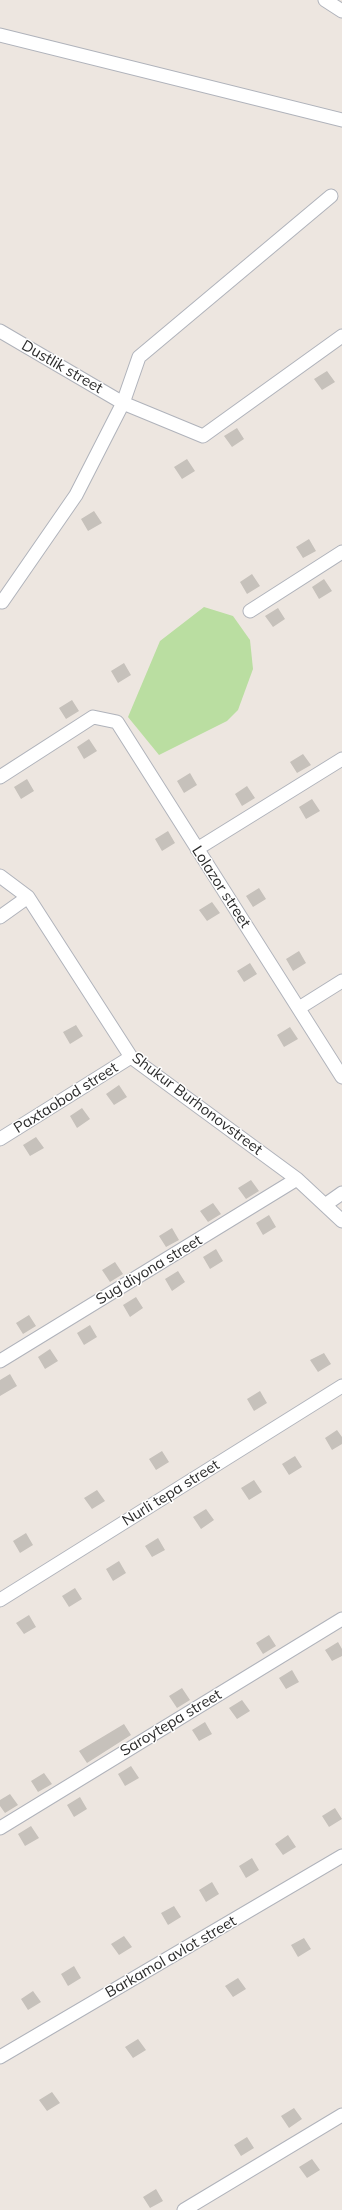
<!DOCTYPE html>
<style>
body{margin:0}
canvas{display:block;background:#ede6e0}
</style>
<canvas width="342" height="2210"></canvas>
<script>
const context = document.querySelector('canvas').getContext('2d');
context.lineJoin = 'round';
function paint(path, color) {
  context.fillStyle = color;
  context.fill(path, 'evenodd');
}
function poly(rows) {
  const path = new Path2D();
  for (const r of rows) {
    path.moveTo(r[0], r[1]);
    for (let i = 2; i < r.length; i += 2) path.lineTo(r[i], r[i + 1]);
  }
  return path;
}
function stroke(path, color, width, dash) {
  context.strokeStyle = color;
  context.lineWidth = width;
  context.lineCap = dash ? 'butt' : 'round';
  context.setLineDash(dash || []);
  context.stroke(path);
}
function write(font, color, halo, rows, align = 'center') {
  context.font = font + ' Mulish,sans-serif';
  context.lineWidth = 3;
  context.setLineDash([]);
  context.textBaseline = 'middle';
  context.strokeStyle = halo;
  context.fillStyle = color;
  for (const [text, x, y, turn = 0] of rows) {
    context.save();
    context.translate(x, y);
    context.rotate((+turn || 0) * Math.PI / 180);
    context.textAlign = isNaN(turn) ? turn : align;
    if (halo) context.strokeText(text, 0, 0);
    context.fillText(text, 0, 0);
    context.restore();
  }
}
paint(poly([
 [204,607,233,616,250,640,253,669,238,710,227,721,159,755,128,717,160,641]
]), '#badea1');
paint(poly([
 [327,371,335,382,322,390,314,379],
 [237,428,244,439,232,447,224,436],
 [187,459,195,471,182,479,174,467],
 [94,511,102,523,88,531,81,519],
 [309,539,316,551,303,558,296,547],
 [252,574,260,586,247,594,240,582],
 [324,579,332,591,319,599,312,587],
 [278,608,285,619,273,627,265,616],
 [124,663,131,675,118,683,111,671],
 [72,700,79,711,66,719,59,708],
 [89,739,97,751,84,759,77,747],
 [303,754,311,765,297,773,290,762],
 [190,773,197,785,184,793,177,781],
 [27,779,34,791,21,799,14,787],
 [247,786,255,798,242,806,235,794],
 [312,799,320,811,306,819,299,807],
 [168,831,175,843,162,851,155,839],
 [259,888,266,899,253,907,246,896],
 [212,902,220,913,207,921,199,910],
 [299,951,306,963,293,971,286,959],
 [250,963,257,974,244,982,237,971],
 [76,1025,83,1036,70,1044,63,1032],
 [290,1027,298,1039,284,1047,277,1035],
 [119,1085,127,1097,114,1105,106,1094],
 [82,1108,90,1119,77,1128,70,1116],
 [36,1137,44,1148,30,1156,23,1145],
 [251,1180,259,1191,246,1199,238,1188],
 [213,1203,221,1214,208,1222,200,1211],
 [269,1215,276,1227,263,1235,256,1223],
 [172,1228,179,1240,166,1247,159,1236],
 [216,1249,223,1261,210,1269,203,1257],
 [115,1262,123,1274,110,1282,102,1270],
 [178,1271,185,1282,172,1291,165,1279],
 [136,1297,143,1308,130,1317,123,1305],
 [29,1315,36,1326,23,1334,16,1323],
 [90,1325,97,1337,84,1345,77,1333],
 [50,1349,58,1361,45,1369,38,1357],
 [324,1353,331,1364,318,1372,310,1360],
 [10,1374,17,1386,0,1396,0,1380],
 [260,1391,267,1403,254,1411,247,1399],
 [337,1430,342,1437,342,1444,332,1450,325,1438],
 [162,1451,169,1462,156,1470,149,1459],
 [295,1456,302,1467,289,1475,282,1464],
 [254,1480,262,1492,249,1500,241,1488],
 [97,1490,105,1501,92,1509,84,1498],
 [206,1509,214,1520,201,1529,193,1517],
 [26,1533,33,1545,20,1553,13,1541],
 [158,1538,165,1550,152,1557,145,1546],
 [119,1561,126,1573,113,1581,106,1569],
 [75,1588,82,1599,69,1607,62,1596],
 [29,1615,36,1627,24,1634,16,1623],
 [269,1635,276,1646,263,1654,256,1643],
 [338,1642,342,1649,342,1656,332,1661,325,1650],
 [292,1670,299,1682,286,1689,279,1678],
 [182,1688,190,1700,177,1708,169,1696],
 [242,1700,250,1711,237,1719,229,1708],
 [205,1722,212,1734,199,1741,192,1730],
 [124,1724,131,1735,87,1763,79,1751],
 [131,1766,139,1778,125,1786,118,1774],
 [44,1773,52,1784,38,1792,31,1781],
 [10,1794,18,1805,5,1813,0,1806,0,1800],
 [80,1797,87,1809,74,1817,67,1805],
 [335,1808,342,1819,329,1827,322,1816],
 [31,1826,39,1838,25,1846,18,1834],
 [288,1835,296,1847,283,1855,275,1844],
 [252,1858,259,1870,246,1878,239,1866],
 [212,1882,219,1894,206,1902,199,1890],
 [174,1906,181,1917,168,1925,161,1913],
 [124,1936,132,1947,119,1955,111,1944],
 [304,1938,311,1949,298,1957,291,1945],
 [74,1966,81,1978,68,1986,61,1974],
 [238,1978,246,1989,233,1997,225,1986],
 [33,1991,41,2002,28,2010,21,1999],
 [138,2039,146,2050,133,2058,125,2047],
 [52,2092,60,2103,47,2111,39,2100],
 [294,2108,302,2119,289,2128,281,2116],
 [247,2137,254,2148,241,2156,234,2145],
 [312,2159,320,2170,307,2178,299,2167],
 [156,2189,163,2201,150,2208,143,2197]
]), '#c6c1bb');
const minor = poly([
 [325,0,342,11],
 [0,35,342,120],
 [0,331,123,403,203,436,342,336],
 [0,601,2,602,76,495,123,403,139,357,331,196],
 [250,611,342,552],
 [0,777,93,717,117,722,342,1077],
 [197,849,342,759],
 [0,876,28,897,131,1057,297,1179,342,1221],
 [0,917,28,897],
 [299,1008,342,981],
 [0,1139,131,1057],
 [325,1205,342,1193],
 [0,1361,297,1179],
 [0,1600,342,1386],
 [0,1828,342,1619],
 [0,2057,342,1856],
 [184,2210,342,2115]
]);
stroke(minor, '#b0b3bb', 15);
stroke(minor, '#fff', 13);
write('15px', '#2c2c2c', '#fff', [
 ["Dustlik street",62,367,30],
 ["Lolazor street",221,887,57],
 ["Paxtaobod street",66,1098,-32],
 ["Shukur Burhonovstreet",197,1104,37],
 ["Sug'diyona street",149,1270,-31],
 ["Nurli tepa street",171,1493,-32],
 ["Saroytepa street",171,1723,-31],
 ["Barkamol avlot street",171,1957,-30]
]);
</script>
